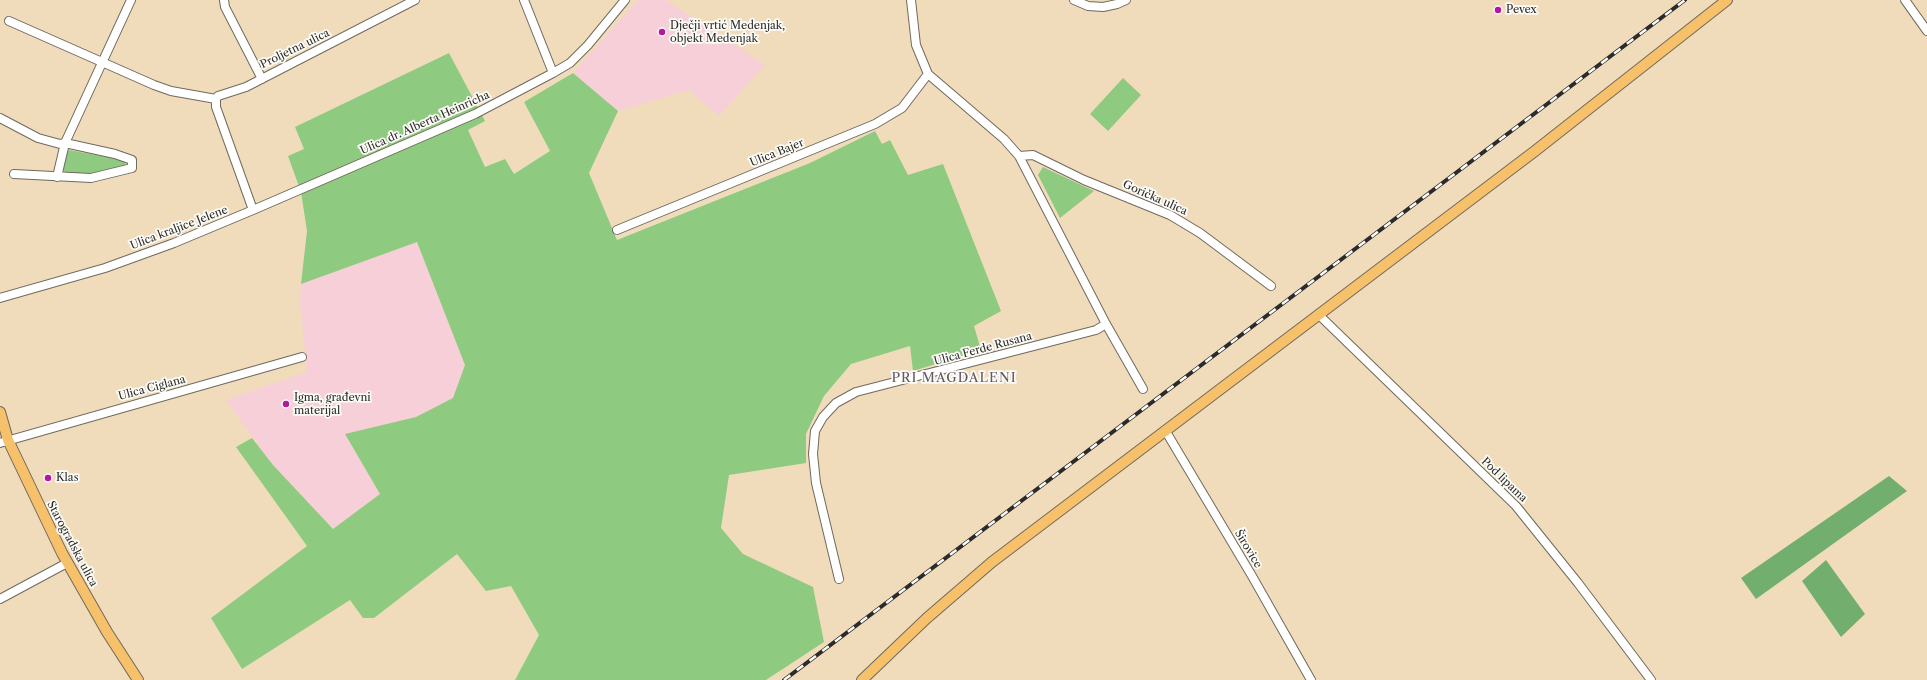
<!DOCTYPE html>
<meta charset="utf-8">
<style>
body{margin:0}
canvas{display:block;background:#f0dcbb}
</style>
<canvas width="1927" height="680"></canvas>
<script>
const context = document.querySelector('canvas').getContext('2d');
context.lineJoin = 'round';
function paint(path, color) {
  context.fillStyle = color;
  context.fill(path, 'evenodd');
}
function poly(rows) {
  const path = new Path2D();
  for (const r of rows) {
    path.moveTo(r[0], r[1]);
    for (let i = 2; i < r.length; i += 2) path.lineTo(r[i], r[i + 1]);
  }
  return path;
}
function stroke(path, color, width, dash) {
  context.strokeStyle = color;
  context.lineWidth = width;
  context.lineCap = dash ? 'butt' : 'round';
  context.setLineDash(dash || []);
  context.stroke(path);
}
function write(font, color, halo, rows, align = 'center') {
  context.font = font + ' "Libre Caslon Text",serif';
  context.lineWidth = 3.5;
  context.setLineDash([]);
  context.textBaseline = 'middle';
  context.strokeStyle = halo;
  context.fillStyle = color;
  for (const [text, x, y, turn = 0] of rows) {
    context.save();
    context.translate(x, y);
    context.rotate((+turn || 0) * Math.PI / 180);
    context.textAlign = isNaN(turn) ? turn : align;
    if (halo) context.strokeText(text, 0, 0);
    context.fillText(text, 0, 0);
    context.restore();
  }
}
paint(poly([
 [638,0,666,0,765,65,719,116,688,90,618,111,573,73],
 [417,242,465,365,453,398,416,417,345,434,380,494,333,529,273,465,226,400,307,372,300,303,301,284]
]), '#f6cfd9');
paint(poly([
 [449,53,485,121,468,130,485,167,505,159,514,174,550,151,524,102,573,73,618,111,589,173,617,240,810,163,875,131,882,144,890,140,908,175,943,164,1001,311,974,326,981,350,913,371,910,346,851,364,824,396,806,434,806,463,729,475,721,528,743,554,813,587,824,642,766,680,515,680,539,635,511,586,486,591,457,554,374,618,363,618,350,600,242,669,211,618,307,546,236,447,252,438,273,465,333,529,380,494,345,434,416,417,453,398,465,365,417,242,301,284,307,231,301,192,288,156,304,149,295,127],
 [1123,78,1141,95,1108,131,1090,114],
 [69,150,124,160,126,165,92,174,65,173,63,169,67,152],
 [1043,167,1094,191,1060,218,1038,175]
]), '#8ecb80');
paint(poly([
 [1889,476,1907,491,1756,599,1741,578],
 [1826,560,1865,614,1841,637,1802,581]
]), '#72af6e');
const minor = poly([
 [224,0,225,7,262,79],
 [524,0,553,73],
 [911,0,916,45,928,74,1004,139,1019,156,1106,324,1143,389],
 [1074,0,1088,6,1103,7,1117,4,1126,0],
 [1905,0,1927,31],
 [9,21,154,85,171,91,216,99],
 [0,118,38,138,60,144,65,143,115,154,132,160,132,168,91,178,14,174],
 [1019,156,1033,155,1084,180,1170,215,1200,233,1271,286],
 [57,177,65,143,131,0],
 [253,210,475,114,553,73,570,63,588,45,625,0],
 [617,230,875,124,902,108,928,74],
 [0,298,105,268,174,243,253,210,216,107,216,99,218,96,246,87,415,0],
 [1319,315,1516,506,1578,583,1651,680],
 [1165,430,1252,576,1311,680],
 [0,443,302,357],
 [839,579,816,483,813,454,815,431,823,417,836,403,856,392,1096,330,1106,324],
 [0,599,67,563]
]);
const major = poly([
 [0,412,8,440,62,553,107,632,138,680],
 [862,680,927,618,992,562,1535,151,1727,0]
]);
stroke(minor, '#70695d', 10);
stroke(major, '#70695d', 12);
stroke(minor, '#fff', 8);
stroke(major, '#f7c06b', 10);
const rail = poly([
 [784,680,1685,0]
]);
stroke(rail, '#2b2b2b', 4);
stroke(rail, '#fdfcf7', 2.5, [8]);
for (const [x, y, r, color] of [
 [1498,10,4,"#b5179e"],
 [662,32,4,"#b5179e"],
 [286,404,4,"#b5179e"],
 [48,478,4,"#b5179e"]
]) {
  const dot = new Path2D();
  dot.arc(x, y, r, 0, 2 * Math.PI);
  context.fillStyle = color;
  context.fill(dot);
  stroke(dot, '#fdfcf7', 1.5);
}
write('11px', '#2b2b2b', '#fdfcf7', [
 ["Pevex",1506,10],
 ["Dječji vrtić Medenjak,",670,26],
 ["objekt Medenjak",670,39],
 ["Igma, građevni",294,398],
 ["materijal",294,411],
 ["Klas",56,478]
], 'left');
write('11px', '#2b2b2b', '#fdfcf7', [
 ["Proljetna ulica",295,49,-26],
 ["Ulica dr. Alberta Heinricha",425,123,-24],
 ["Ulica Bajer",777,153,-22],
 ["Gorička ulica",1155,198,24],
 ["Ulica kraljice Jelene",179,228,-21],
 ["Ulica Ferde Rusana",983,349,-15],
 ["Ulica Ciglana",152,388,-15],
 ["Pod lipama",1504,480,44],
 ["Starogradska ulica",72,544,62],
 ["Širovice",1248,549,59]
]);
context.letterSpacing = '1px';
write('13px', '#635765', '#fdfcf7', [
 ["PRI MAGDALENI",954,378]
]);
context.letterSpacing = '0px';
</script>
